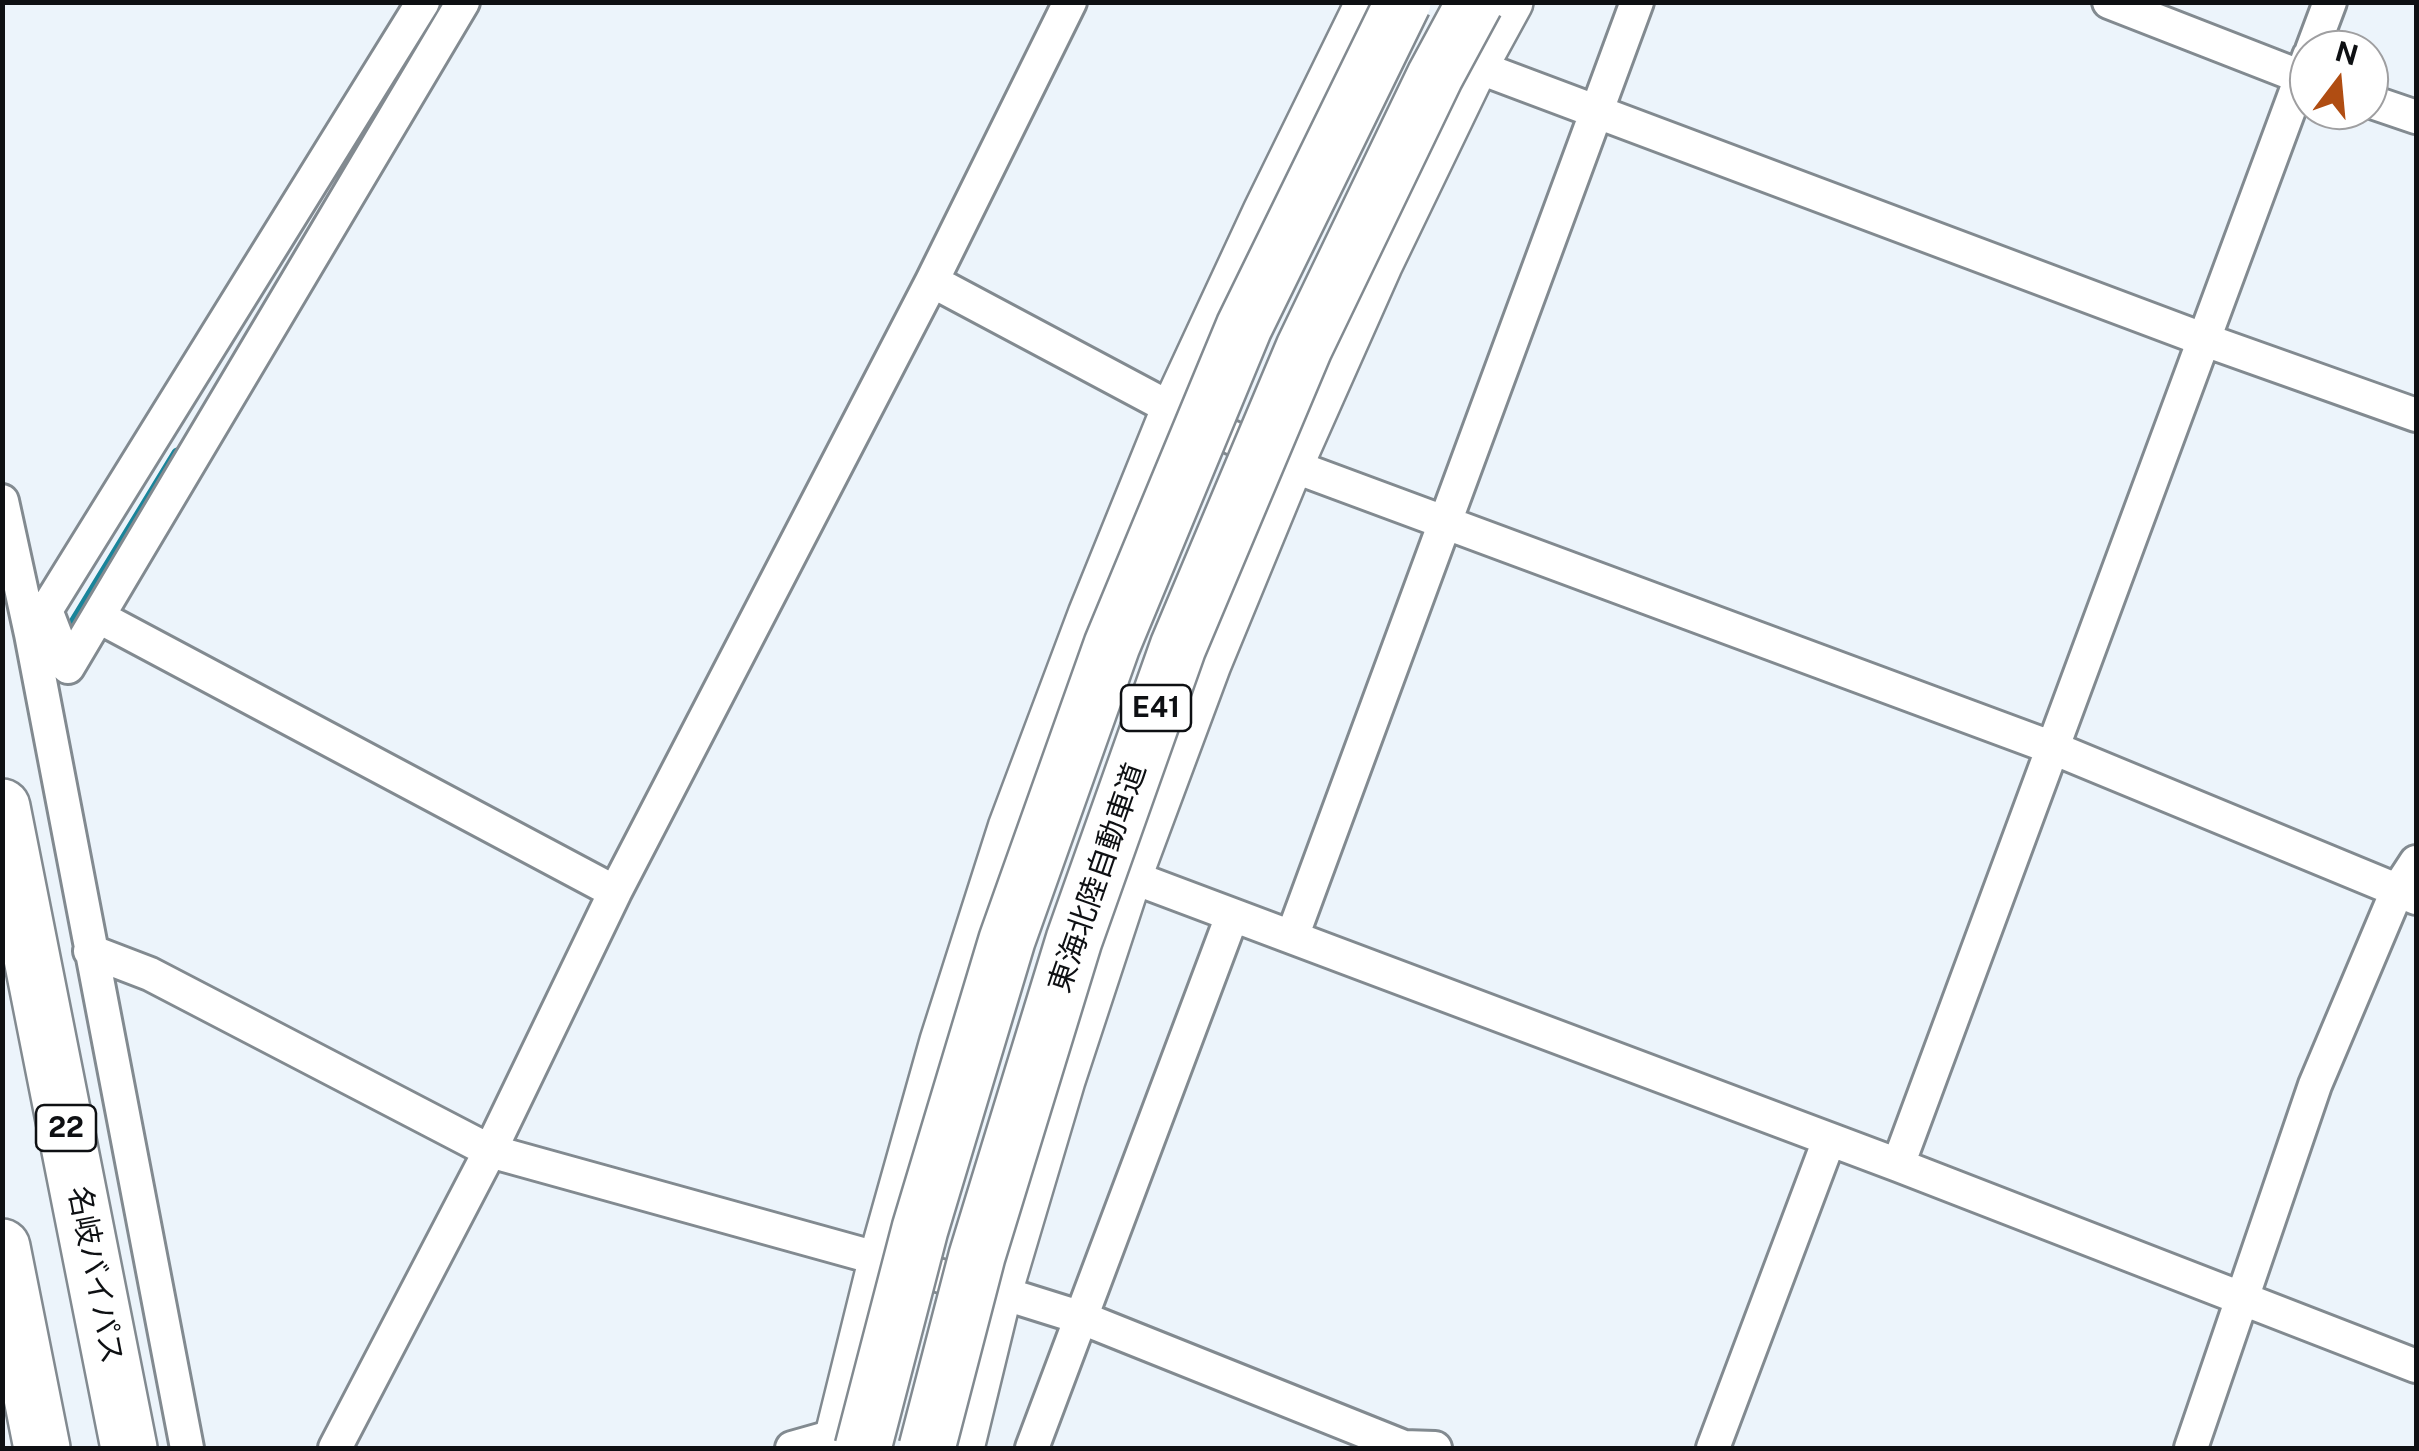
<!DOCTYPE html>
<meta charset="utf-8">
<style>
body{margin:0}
#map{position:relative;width:2419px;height:1451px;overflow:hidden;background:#ecf4fb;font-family:"Public Sans",sans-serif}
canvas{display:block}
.frame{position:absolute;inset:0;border:5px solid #0e1013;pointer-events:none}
.north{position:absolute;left:2289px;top:30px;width:100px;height:100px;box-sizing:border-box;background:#fff;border:2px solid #9f9fa1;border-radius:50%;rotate:16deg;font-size:28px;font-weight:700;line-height:40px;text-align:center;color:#0e1013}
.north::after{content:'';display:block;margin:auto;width:35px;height:45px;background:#b04d12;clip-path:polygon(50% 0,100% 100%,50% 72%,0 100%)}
</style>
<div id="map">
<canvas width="2419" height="1451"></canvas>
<div class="frame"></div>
<div class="north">N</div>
</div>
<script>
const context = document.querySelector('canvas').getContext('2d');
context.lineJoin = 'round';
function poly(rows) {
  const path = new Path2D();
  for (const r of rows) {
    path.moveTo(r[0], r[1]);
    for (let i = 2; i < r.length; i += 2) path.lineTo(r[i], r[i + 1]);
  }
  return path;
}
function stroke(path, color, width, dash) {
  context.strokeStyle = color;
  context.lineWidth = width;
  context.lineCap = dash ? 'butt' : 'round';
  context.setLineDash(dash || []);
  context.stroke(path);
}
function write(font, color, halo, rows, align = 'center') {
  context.font = font + ' "Public Sans","Noto Sans JP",sans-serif';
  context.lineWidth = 10;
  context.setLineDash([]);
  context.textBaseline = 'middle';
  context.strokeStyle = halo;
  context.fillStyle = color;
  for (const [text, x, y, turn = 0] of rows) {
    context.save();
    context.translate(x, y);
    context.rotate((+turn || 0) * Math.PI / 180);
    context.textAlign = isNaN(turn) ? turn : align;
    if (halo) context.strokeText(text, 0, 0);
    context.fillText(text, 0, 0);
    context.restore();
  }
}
stroke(poly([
 [68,632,177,453]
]), '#18849a', 11);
const street = poly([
 [2109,2,2309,80],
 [2312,50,2330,2],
 [1475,66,2205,340,2416,415],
 [2369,101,2416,117],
 [932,281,1174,410,1290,465,2053,748,2416,898],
 [2,501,31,634,187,1448],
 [46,610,68,667,463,2],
 [99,617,615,892],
 [35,628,423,2],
 [1129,876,1898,1165,2416,1366],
 [1292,937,1637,2],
 [90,951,150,974,490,1151,999,1292,1082,1318,1404,1447,1435,1448],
 [1898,1165,2309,56],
 [335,1448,490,1151,615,892,932,281,1070,2],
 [792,1448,838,1435],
 [1032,1448,1232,916],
 [1713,1448,1829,1140],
 [2191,1448,2315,1085,2397,891,2416,862]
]);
const secondary = poly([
 [835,1448,882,1258,943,1041,1011,828,1091,615,1174,410,1266,212,1369,2],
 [961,1448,999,1292,1062,1080,1129,876,1208,664,1290,465,1379,265,1475,66,1510,2]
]);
const highway = poly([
 [2,807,129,1448],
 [2,1247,42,1448]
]);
stroke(street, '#828a90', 38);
stroke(secondary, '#828a90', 50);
stroke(highway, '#828a90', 60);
stroke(street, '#fff', 32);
stroke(secondary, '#fff', 45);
stroke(highway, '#fff', 55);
const highwayBridge = poly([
 [863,1448,920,1229,1007,940,1112,645,1244,327,1403,2],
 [927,1448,977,1256,1074,940,1178,647,1304,348,1435,76,1475,2]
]);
stroke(highwayBridge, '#828a90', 60, []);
stroke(highwayBridge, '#fff', 55);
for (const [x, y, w] of [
 [1156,708,70],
 [66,1128,60]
]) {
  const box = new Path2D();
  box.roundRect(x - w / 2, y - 23, w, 46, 8);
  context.fillStyle = '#fff';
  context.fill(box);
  stroke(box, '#0e1013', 2.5);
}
write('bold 28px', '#0e1013', null, [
 ["E41",1156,708],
 ["22",66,1128]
]);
write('30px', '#0e1013', '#fff', [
 ["東海北陸自動車道",1098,878,-71],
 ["名岐バイパス",95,1275,79]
]);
</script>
